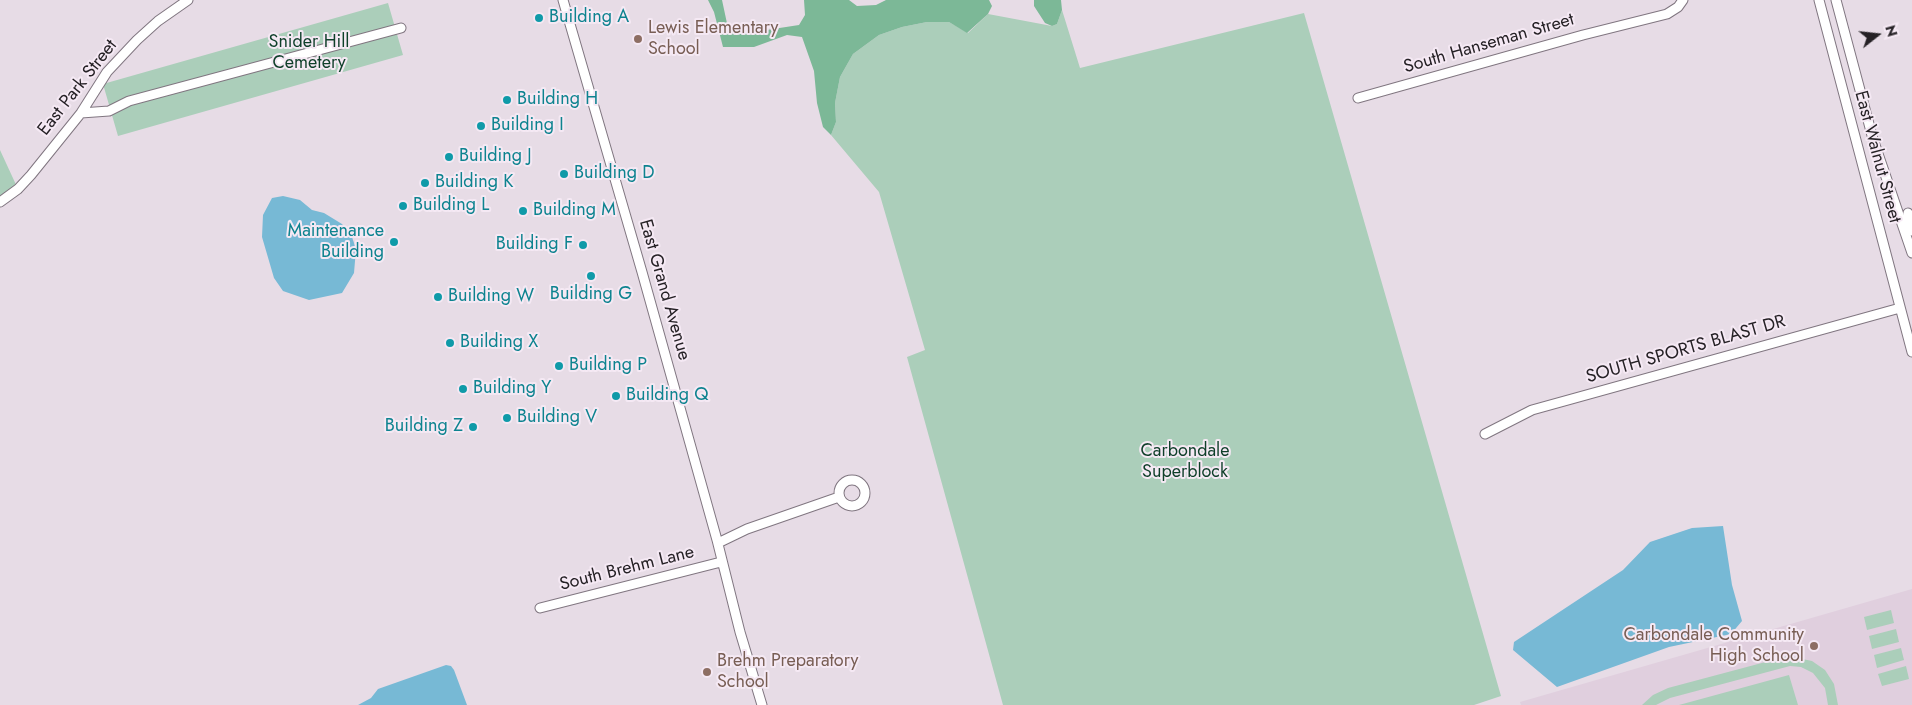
<!DOCTYPE html>
<style>
body{margin:0}
#map{position:relative;width:1912px;height:705px;overflow:hidden;background:#e7dce6;font-family:Jost,sans-serif}
canvas{display:block}
.north{position:absolute;left:1852px;top:10px;width:50px;height:50px;-webkit-text-stroke:4px #f5e9f4;paint-order:stroke;rotate:74deg;font-size:14px;font-weight:700;line-height:20px;text-align:center;color:#252125}
.north::after{content:'';display:block;margin:auto;width:18px;height:22px;background:#252125;clip-path:polygon(50% 0,100% 100%,50% 72%,0 100%)}
</style>
<div id="map">
<canvas width="1912" height="705"></canvas>
<div class="north">N</div>
</div>
<script>
const context = document.querySelector('canvas').getContext('2d');
context.lineJoin = 'round';
function paint(path, color) {
  context.fillStyle = color;
  context.fill(path, 'evenodd');
}
function poly(rows) {
  const path = new Path2D();
  for (const r of rows) {
    if (r.length === 3) {
      path.moveTo(r[0] + r[2], r[1]);
      path.arc(r[0], r[1], r[2], 0, 2 * Math.PI);
      continue;
    }
    path.moveTo(r[0], r[1]);
    for (let i = 2; i < r.length; i += 2) path.lineTo(r[i], r[i + 1]);
  }
  return path;
}
function stroke(path, color, width, dash) {
  context.strokeStyle = color;
  context.lineWidth = width;
  context.lineCap = dash ? 'butt' : 'round';
  context.setLineDash(dash || []);
  context.stroke(path);
}
function write(font, color, halo, rows, align = 'center') {
  context.font = font + ' Jost,sans-serif';
  context.lineWidth = 4;
  context.setLineDash([]);
  context.textBaseline = 'middle';
  context.strokeStyle = halo;
  context.fillStyle = color;
  for (const [text, x, y, turn = 0] of rows) {
    context.save();
    context.translate(x, y);
    context.rotate((+turn || 0) * Math.PI / 180);
    context.textAlign = isNaN(turn) ? turn : align;
    if (halo) context.strokeText(text, 0, 0);
    context.fillText(text, 0, 0);
    context.restore();
  }
}
paint(poly([
 [1912,589,1912,705,1521,705,1520,702]
]), '#e0cfde');
paint(poly([
 [388,3,403,55,118,136,103,84],
 [1062,10,1080,68,1304,13,1501,696,1474,705,1003,705,907,357,925,350,879,192,831,135,836,122,835,103,840,77,853,54,879,35,902,27,927,22,949,22,968,33,988,14,1052,26,1057,24],
 [0,150,18,189,0,202],
 [1891,610,1894,623,1867,630,1864,617],
 [1896,629,1899,642,1872,649,1869,636],
 [1901,648,1904,660,1877,668,1874,655],
 [1788,656,1812,661,1825,670,1834,684,1838,705,1828,705,1825,688,1813,673,1801,667,1790,666,1670,698,1656,705,1642,705,1653,695,1668,688],
 [1906,666,1909,679,1882,686,1878,674],
 [1789,675,1798,705,1679,705]
]), '#abceba');
paint(poly([
 [708,0,722,0,728,28,734,35,799,25,805,15,804,0,849,0,857,6,876,5,886,0,989,0,992,6,988,14,967,33,949,22,927,22,902,27,879,35,853,54,840,77,835,103,836,122,831,135,823,127,817,103,814,71,802,37,787,35,754,47,723,47,714,12],
 [1034,0,1061,0,1062,10,1057,24,1052,26,1045,23,1034,6]
]), '#7cb897');
paint(poly([
 [283,196,300,200,312,210,324,213,342,224,352,237,356,249,354,273,342,293,309,300,283,291,274,278,262,237,263,215,272,198],
 [1723,526,1732,585,1742,621,1731,634,1669,647,1557,687,1513,650,1514,642,1623,570,1650,542,1692,528],
 [446,665,451,666,454,670,467,705,358,705,371,698,378,689]
]), '#77b9d5');
const minor = poly([
 [563,0,642,272,717,540,740,632,762,705],
 [1819,0,1912,352],
 [1836,0,1873,139,1912,253],
 [1358,98,1583,35,1667,14,1678,7,1683,0],
 [81,113,109,111,129,101,401,28],
 [0,202,18,189,31,175,81,113,107,72,137,40,158,21,188,0],
 [1908,213,1912,231],
 [1485,434,1532,410,1900,308],
 [852,493,13],
 [718,543,747,529,839,497],
 [540,608,721,562]
]);
stroke(minor, '#807680', 11);
stroke(minor, '#fff', 9);
for (const [x, y, r, color] of [
 [539,18,5,"#0f9aa8"],
 [638,39,5,"#8d6e63"],
 [507,100,5,"#0f9aa8"],
 [481,126,5,"#0f9aa8"],
 [449,157,5,"#0f9aa8"],
 [564,174,5,"#0f9aa8"],
 [425,183,5,"#0f9aa8"],
 [403,206,5,"#0f9aa8"],
 [523,211,5,"#0f9aa8"],
 [394,242,5,"#0f9aa8"],
 [583,245,5,"#0f9aa8"],
 [591,276,5,"#0f9aa8"],
 [438,297,5,"#0f9aa8"],
 [450,343,5,"#0f9aa8"],
 [559,366,5,"#0f9aa8"],
 [463,389,5,"#0f9aa8"],
 [616,396,5,"#0f9aa8"],
 [507,418,5,"#0f9aa8"],
 [473,427,5,"#0f9aa8"],
 [1814,646,5,"#8d6e63"],
 [707,672,5,"#8d6e63"]
]) {
  const dot = new Path2D();
  dot.arc(x, y, r, 0, 2 * Math.PI);
  context.fillStyle = color;
  context.fill(dot);
  stroke(dot, '#f5e9f4', 2);
}
write('18px', '#0d838f', '#f5e9f4', [
 ["Building A",549,18],
 ["Building H",517,100],
 ["Building I",491,126],
 ["Building J",459,157],
 ["Building D",574,174],
 ["Building K",435,183],
 ["Building L",413,206],
 ["Building M",533,211],
 ["Maintenance",384,232,"right"],
 ["Building",384,253,"right"],
 ["Building F",573,245,"right"],
 ["Building G",591,295,"center"],
 ["Building W",448,297],
 ["Building X",460,343],
 ["Building P",569,366],
 ["Building Y",473,389],
 ["Building Q",626,396],
 ["Building V",517,418],
 ["Building Z",463,427,"right"]
], 'left');
write('18px', '#785e54', '#f5e9f4', [
 ["Lewis Elementary",648,29],
 ["School",648,50],
 ["Carbondale Community",1804,636,"right"],
 ["High School",1804,657,"right"],
 ["Brehm Preparatory",717,662],
 ["School",717,683]
], 'left');
write('18px', '#0e3f29', '#f5e9f4', [
 ["Snider Hill",309,43],
 ["Cemetery",309,64],
 ["Carbondale",1185,452],
 ["Superblock",1185,473]
]);
write('18px', '#252125', '#f5e9f4', [
 ["South Hanseman Street",1489,44,-16],
 ["East Park Street",78,88,-52],
 ["East Walnut Street",1877,157,75],
 ["East Grand Avenue",664,290,74],
 ["SOUTH SPORTS BLAST DR",1686,350,-16],
 ["South Brehm Lane",627,569,-14]
]);
</script>
